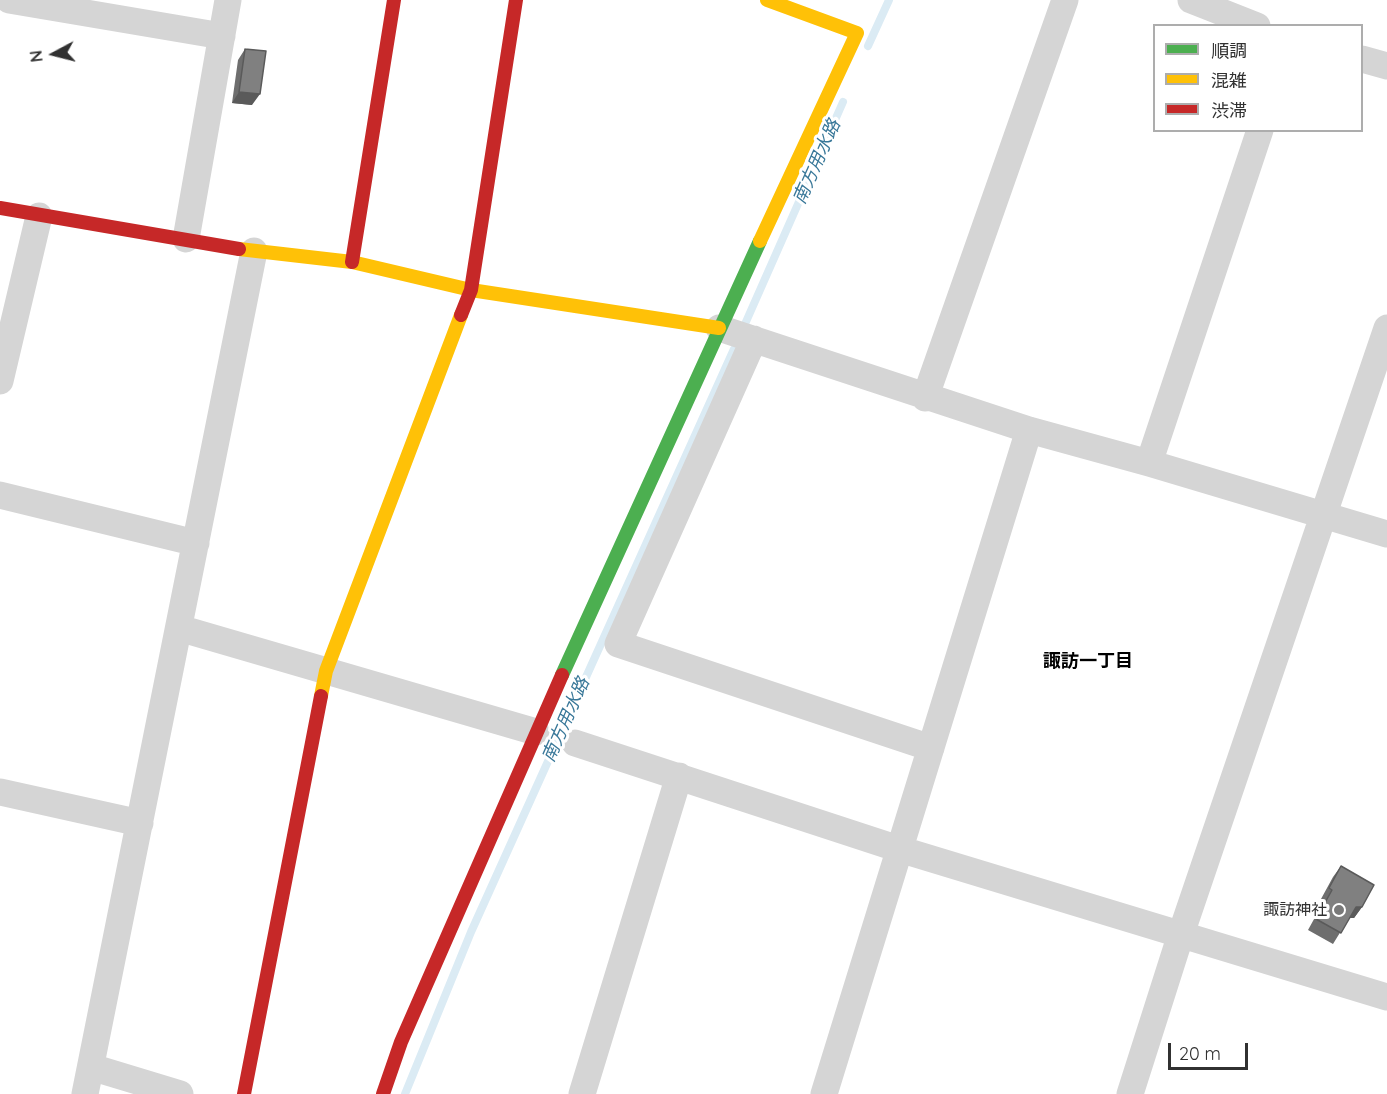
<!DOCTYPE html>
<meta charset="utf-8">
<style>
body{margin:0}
#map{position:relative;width:1387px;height:1094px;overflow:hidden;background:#fff;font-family:Quicksand,"Noto Sans JP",sans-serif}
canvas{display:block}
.legend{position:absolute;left:1153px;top:24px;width:210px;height:108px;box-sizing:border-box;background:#fff;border:2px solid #adadad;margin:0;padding:8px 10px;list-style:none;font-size:18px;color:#313131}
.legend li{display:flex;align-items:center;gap:12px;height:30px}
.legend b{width:30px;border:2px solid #adadad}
.north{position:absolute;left:24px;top:24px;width:60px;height:60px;-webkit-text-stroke:4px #fff;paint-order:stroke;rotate:263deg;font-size:16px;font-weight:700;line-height:24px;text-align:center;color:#313131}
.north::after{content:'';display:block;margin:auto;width:21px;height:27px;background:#313131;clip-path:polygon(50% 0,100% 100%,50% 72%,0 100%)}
.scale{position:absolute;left:1168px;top:1043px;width:80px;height:27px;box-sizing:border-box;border:3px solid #313131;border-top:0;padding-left:8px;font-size:18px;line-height:21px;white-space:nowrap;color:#313131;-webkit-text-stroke:4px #fff;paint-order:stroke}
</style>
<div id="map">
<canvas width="1387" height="1094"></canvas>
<ul class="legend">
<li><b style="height:8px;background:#4caf50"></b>順調</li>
<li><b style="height:8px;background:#ffc107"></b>混雑</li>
<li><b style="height:8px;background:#c62828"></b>渋滞</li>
</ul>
<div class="north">N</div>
<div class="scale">20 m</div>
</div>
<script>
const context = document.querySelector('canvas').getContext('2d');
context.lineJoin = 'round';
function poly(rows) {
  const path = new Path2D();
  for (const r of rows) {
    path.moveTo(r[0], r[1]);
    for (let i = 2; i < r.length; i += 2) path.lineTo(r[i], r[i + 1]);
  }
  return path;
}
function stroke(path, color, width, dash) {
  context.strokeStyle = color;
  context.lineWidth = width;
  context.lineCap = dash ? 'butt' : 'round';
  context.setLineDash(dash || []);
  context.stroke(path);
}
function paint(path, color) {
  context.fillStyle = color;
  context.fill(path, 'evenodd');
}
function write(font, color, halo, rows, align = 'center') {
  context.font = font + ' Quicksand,"Noto Sans JP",sans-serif';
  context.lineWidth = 6;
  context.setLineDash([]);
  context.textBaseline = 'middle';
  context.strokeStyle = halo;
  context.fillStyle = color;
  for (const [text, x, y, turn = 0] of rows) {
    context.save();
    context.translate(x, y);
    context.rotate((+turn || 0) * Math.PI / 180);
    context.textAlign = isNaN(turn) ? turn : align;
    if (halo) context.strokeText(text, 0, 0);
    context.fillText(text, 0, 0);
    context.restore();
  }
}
stroke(poly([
 [868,46,889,0],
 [745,324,843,102],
 [405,1094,471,932,734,349]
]), '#dbebf4', 8);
stroke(poly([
 [9,0,222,36],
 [1191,0,1257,26],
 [1362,59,1387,66],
 [186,239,228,0],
 [719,328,1029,430,1149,463,1387,534],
 [754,339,618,644,931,748],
 [0,381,39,216],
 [925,398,1065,0],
 [1149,463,1260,130],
 [0,495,196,543],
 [179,628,536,732],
 [575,743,899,849,1387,997],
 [0,792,140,823],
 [91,1067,180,1094],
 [85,1094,254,251],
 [582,1094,679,776],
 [824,1094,1029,430],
 [1130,1094,1181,934,1387,328]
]), '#d5d5d5', 27);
stroke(poly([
 [562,675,760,241]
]), '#4caf50', 14);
stroke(poly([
 [760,241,857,33,767,0],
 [239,249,352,262,471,290,719,328],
 [321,696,326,671,461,315]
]), '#ffc107', 14);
stroke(poly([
 [0,208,239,249],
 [352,262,394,0],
 [461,315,471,290,516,0],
 [244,1094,321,696],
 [383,1094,401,1042,562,675]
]), '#c62828', 14);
paint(poly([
 [245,49,252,105,232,103,238,60],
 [1341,866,1362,907,1354,918,1349,918,1333,944,1308,930,1324,901,1321,899,1333,877]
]), '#6e6e6e');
paint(poly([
 [239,92,260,94,252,105,232,103],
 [1356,907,1362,907,1354,918,1348,918]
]), '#5a5a5a');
const building = poly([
 [245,49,266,51,260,94,239,92,245,49],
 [1341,866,1374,885,1362,907,1356,907,1341,933,1316,919,1332,890,1329,888,1341,866]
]);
paint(building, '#808080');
stroke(building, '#5a5a5a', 1.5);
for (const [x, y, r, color] of [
 [1339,910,6,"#797979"]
]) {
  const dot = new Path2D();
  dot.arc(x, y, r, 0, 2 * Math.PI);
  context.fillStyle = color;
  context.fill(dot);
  stroke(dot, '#fff', 2);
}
write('16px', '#313131', '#fff', [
 ["諏訪神社",1327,910]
], 'right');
write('italic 18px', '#397899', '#fff', [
 ["南方用水路",817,162,-66],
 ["南方用水路",566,720,-66]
]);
write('bold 18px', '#000', '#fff', [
 ["諏訪一丁目",1088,662]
]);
</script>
